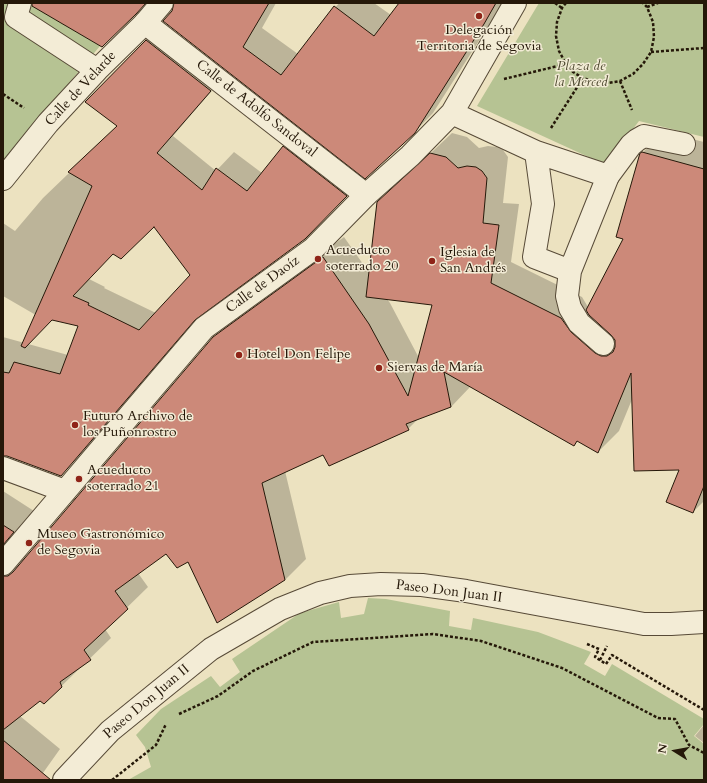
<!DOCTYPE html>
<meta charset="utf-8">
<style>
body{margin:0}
#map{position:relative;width:707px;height:783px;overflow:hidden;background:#ece2c0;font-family:Cardo,serif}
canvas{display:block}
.frame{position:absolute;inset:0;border:4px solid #251809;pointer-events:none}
.north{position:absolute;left:655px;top:731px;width:40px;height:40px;-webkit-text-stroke:3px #f3ecd6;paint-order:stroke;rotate:281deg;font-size:11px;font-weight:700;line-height:16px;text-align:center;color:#251809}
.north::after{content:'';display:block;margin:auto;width:14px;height:18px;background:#251809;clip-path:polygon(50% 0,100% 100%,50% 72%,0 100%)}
</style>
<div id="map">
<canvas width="707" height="783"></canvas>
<div class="frame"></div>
<div class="north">N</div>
</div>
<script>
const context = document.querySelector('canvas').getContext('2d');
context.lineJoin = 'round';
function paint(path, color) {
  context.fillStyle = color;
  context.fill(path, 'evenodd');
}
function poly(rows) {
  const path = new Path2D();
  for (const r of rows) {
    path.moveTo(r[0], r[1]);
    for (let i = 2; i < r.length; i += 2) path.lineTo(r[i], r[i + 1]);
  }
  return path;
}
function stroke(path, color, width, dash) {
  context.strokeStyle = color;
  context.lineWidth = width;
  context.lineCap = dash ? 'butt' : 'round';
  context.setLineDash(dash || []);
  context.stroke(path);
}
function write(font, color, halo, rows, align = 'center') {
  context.font = font + ' Cardo,serif';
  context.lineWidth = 3;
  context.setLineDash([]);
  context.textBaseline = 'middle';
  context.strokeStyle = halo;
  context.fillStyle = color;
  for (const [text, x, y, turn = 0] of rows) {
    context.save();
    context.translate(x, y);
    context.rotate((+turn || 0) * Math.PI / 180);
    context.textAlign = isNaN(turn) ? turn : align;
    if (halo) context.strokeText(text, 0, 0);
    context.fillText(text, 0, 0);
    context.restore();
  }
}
paint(poly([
 [3,3,28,3,100,46,3,162],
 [539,3,704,3,704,137,639,121,606,165,477,106],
 [368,598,386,599,450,611,449,626,471,630,473,618,538,632,591,652,584,664,605,676,612,664,704,719,704,724,694,736,704,744,704,780,128,780,151,767,145,747,136,735,161,709,211,676,220,687,240,672,232,659,300,613,339,602,341,618,364,614]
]), '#b6c393');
paint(poly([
 [175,3,276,3,262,28,298,54,339,3,374,3,391,15,400,3,503,3,433,113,401,146,365,177,172,12],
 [163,24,227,73,173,136,216,171,234,152,262,173,284,147,300,130,363,179,304,239,201,314,78,458,61,475,8,455,3,455,3,337,68,355,79,326,34,314,3,296,3,223,15,231,43,198,118,126,86,102],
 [154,225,192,275,156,313,104,288,105,287,89,279,113,253],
 [664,132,704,142,704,501,693,512,681,469,633,397,619,431,598,452,578,440,574,445,471,386,451,407,419,418,408,429,323,453,285,471,306,559,285,580,188,561,166,552,138,573,148,587,105,629,111,638,44,703,40,700,20,716,60,749,38,780,3,780,3,491,34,511,14,534,11,541,22,556,28,555,213,338,235,317,344,237,370,274,378,203,452,133,467,137,479,148,488,146,497,147,503,150,508,157,503,203,519,204,511,262,582,297,588,307,624,239,641,154],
 [387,299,433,304,419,358,390,303],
 [704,725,704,743,695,736]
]), '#0003');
const building = poly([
 [32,3,146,3,136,14,102,47,32,6,32,3],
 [174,3,269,3,243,47,281,75,334,6,374,36,399,3,496,3,484,24,415,133,365,179,163,21,172,11,174,3],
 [146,40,211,91,157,153,202,190,216,168,247,191,283,146,347,196,305,239,195,320,61,476,7,456,3,456,3,372,9,373,14,362,60,374,78,326,52,320,25,348,21,346,92,186,68,172,117,126,85,102,146,40],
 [154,227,190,275,139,330,88,305,89,303,73,296,113,254,121,259,154,227],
 [642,152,704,169,704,486,693,513,666,502,679,470,634,471,631,373,598,453,577,441,574,446,444,372,451,407,406,424,409,430,329,466,323,455,262,483,285,580,217,623,188,562,177,568,166,554,115,591,128,609,84,650,91,660,60,682,62,687,44,704,40,701,3,730,3,576,8,576,13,572,213,337,323,257,369,324,408,396,432,305,366,297,377,202,430,153,446,157,458,168,467,166,476,167,482,171,487,178,483,223,499,225,491,283,561,318,571,332,595,353,601,356,607,356,613,352,615,347,615,340,611,335,589,315,586,310,623,239,616,237,640,153,642,152],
 [3,525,14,532,3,545,3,525],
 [3,740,51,780,3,780,3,740]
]);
paint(building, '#cc8979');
stroke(building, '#251809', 1);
const pedestrian = poly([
 [145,23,366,195],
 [608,176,631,145,637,140,644,136,684,144],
 [3,468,65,491]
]);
const minor = poly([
 [20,3,16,17,97,70],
 [452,113,536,152,543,204,534,257,570,271,608,176,536,152],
 [3,179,48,123,97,70,145,23,162,3],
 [570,271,567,296,570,308,579,323,603,344],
 [3,564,204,328,313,249,366,195,410,156,452,113,515,3],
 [64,780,110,731,211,649,280,609,320,593,350,586,381,584,422,585,466,591,644,624,671,624,704,622]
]);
stroke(pedestrian, '#574a37', 24);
stroke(minor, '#574a37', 24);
stroke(poly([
 [555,3,562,8],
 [566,3,562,8,557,22,556,36,559,51,566,64,573,72,583,78,595,82,608,83,620,81,633,74,643,64,651,52,654,37,653,22,647,7,643,3],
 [647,7,658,3],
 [651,52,704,48],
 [504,79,566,64],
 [620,81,632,110],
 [3,94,24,108],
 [551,128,583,78],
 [587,644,599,649,595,657,606,664,612,655,704,710],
 [600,660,607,646],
 [179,714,218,696,253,671,313,642,433,634,481,641,562,668,658,718,675,719,689,745,704,753],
 [112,780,156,745,166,724]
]), '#251809', 2.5, [3, 2]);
stroke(pedestrian, '#f3ecd6', 22);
stroke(minor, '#f3ecd6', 22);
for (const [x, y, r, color] of [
 [479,16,4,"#8f2418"],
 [318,259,4,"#8f2418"],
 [432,261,4,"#8f2418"],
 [239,355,4,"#8f2418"],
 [379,368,4,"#8f2418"],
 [75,425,4,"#8f2418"],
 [79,479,4,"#8f2418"],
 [29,543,4,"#8f2418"]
]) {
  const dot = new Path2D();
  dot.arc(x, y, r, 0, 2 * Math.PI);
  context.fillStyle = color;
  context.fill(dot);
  stroke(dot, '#f3ecd6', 1.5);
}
write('14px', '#251809', '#f3ecd6', [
 ["Delegación",479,31,"center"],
 ["Territoria de Segovia",479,47,"center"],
 ["Acueducto",326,251],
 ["soterrado 20",326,267],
 ["Iglesia de",440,253],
 ["San Andrés",440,269],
 ["Hotel Don Felipe",247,355],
 ["Siervas de María",387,368],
 ["Futuro Archivo de",83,417],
 ["los Puñonrostro",83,433],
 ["Acueducto",87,471],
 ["soterrado 21",87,487],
 ["Museo Gastronómico",37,535],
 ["de Segovia",37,551]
], 'left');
write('italic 14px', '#504b32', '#f3ecd6', [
 ["Plaza de",581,67],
 ["la Merced",581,83]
]);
write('14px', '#251809', '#f3ecd6', [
 ["Calle de Velarde",81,89,-47],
 ["Calle de Adolfo Sandoval",256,109,38],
 ["Calle de Daoíz",263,285,-36],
 ["Paseo Don Juan II",449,592,7],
 ["Paseo Don Juan II",147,702,-40]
]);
</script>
